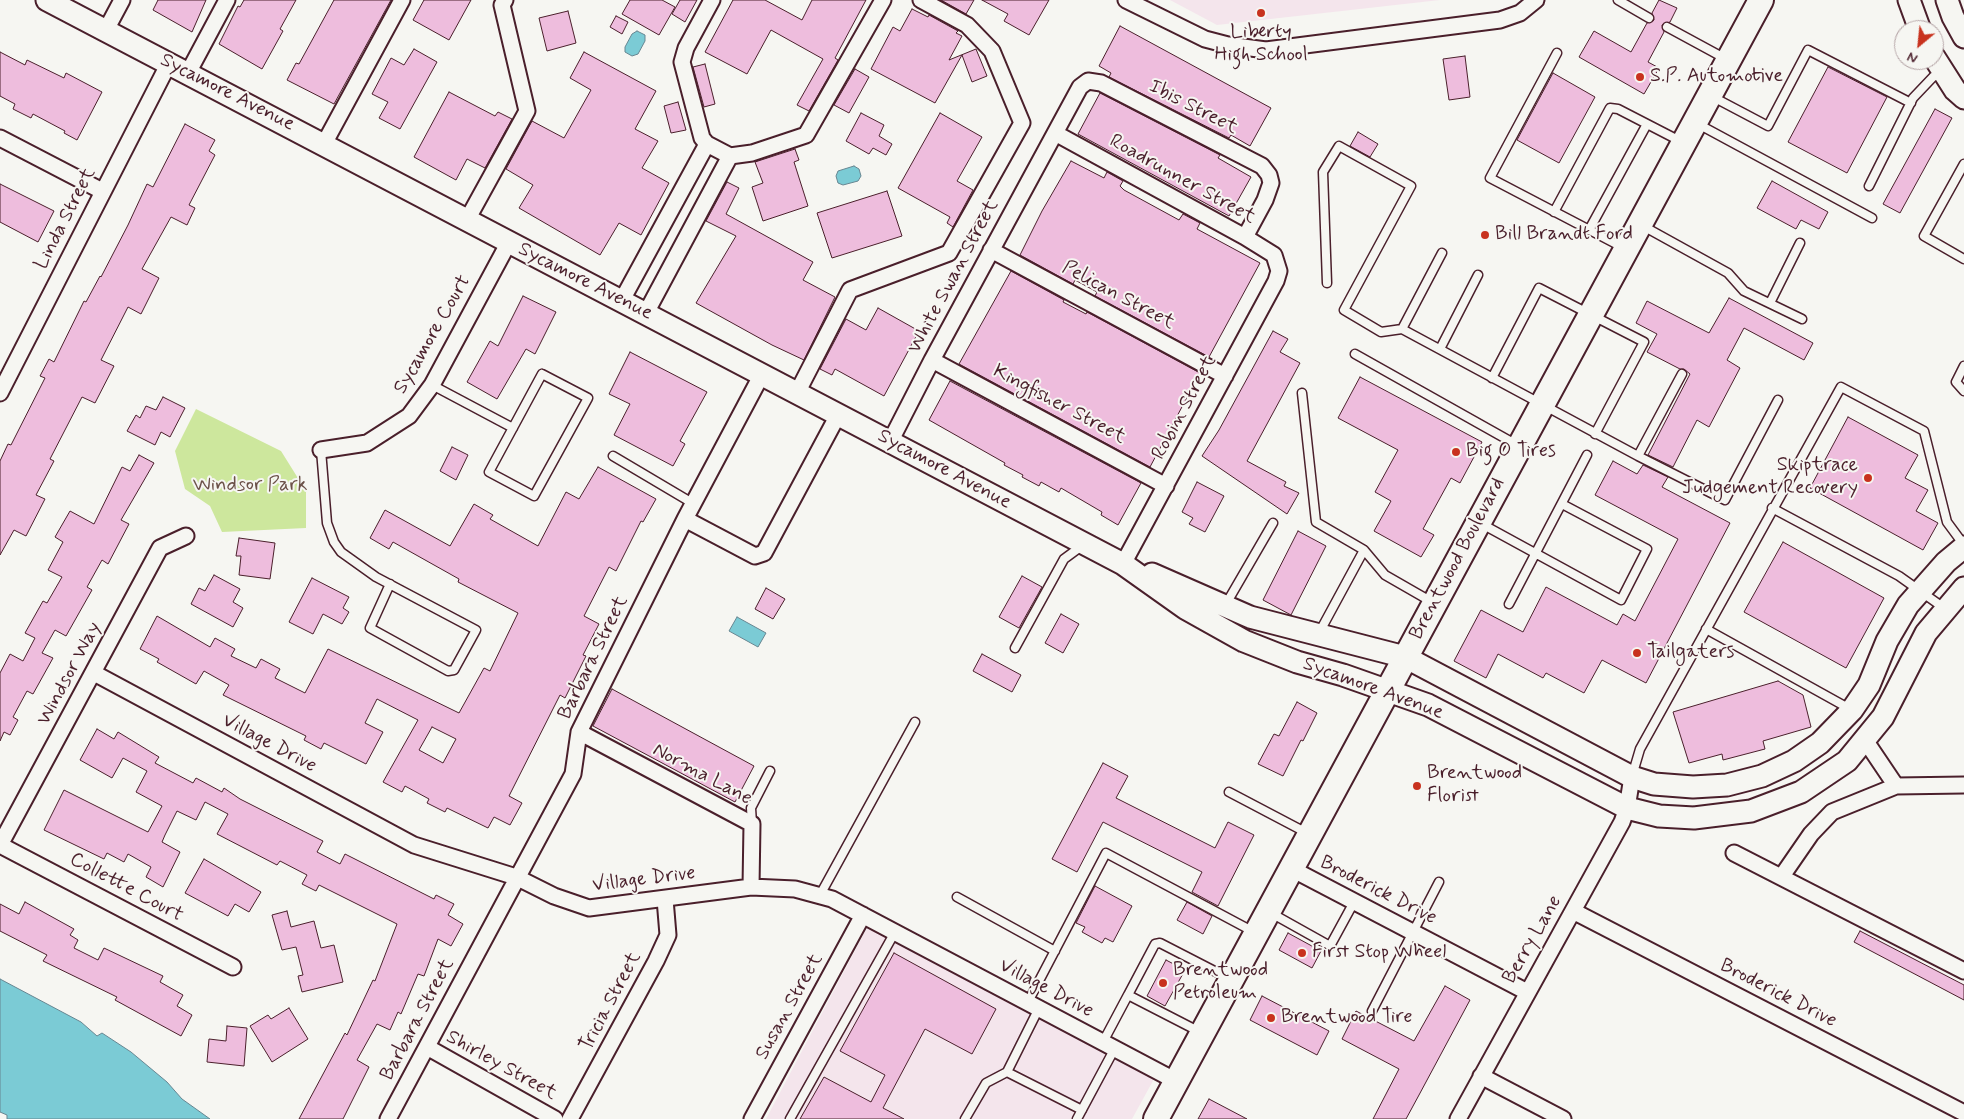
<!DOCTYPE html>
<style>
body{margin:0}
#map{position:relative;width:1964px;height:1119px;overflow:hidden;background:#f6f6f2;font-family:Mynerve,sans-serif}
canvas{display:block}
.north{position:absolute;left:1894px;top:20px;width:50px;height:50px;box-sizing:border-box;background:#f6f6f2;border:1px solid #b1a0a2;border-radius:50%;rotate:208deg;font-size:14px;font-weight:700;line-height:20px;text-align:center;color:#4a1f2b}
.north::after{content:'';display:block;margin:auto;width:18px;height:22px;background:#c8321e;clip-path:polygon(50% 0,100% 100%,50% 72%,0 100%)}
</style>
<div id="map">
<canvas width="1964" height="1119"></canvas>
<div class="north">N</div>
</div>
<script>
const context = document.querySelector('canvas').getContext('2d');
context.lineJoin = 'round';
function paint(path, color) {
  context.fillStyle = color;
  context.fill(path, 'evenodd');
}
function poly(rows) {
  const path = new Path2D();
  for (const r of rows) {
    path.moveTo(r[0], r[1]);
    for (let i = 2; i < r.length; i += 2) path.lineTo(r[i], r[i + 1]);
  }
  return path;
}
function stroke(path, color, width, dash) {
  context.strokeStyle = color;
  context.lineWidth = width;
  context.lineCap = dash ? 'butt' : 'round';
  context.setLineDash(dash || []);
  context.stroke(path);
}
function write(font, color, halo, rows, align = 'center') {
  context.font = font + ' Mynerve,sans-serif';
  context.lineWidth = 4;
  context.setLineDash([]);
  context.textBaseline = 'middle';
  context.strokeStyle = halo;
  context.fillStyle = color;
  for (const [text, x, y, turn = 0] of rows) {
    context.save();
    context.translate(x, y);
    context.rotate((+turn || 0) * Math.PI / 180);
    context.textAlign = isNaN(turn) ? turn : align;
    if (halo) context.strokeText(text, 0, 0);
    context.fillText(text, 0, 0);
    context.restore();
  }
}
paint(poly([
 [1170,0,1440,0,1217,25],
 [868,926,1154,1079,1132,1119,766,1119]
]), '#f4e5ec');
paint(poly([
 [196,409,281,451,306,491,306,528,222,532,210,506,185,489,175,451]
]), '#cde79d');
const water = poly([
 [637,31,645,35,645,41,638,54,632,56,625,52,625,47,632,34,637,31],
 [854,166,859,169,861,176,858,181,843,185,838,183,836,176,838,171,854,166],
 [737,617,766,633,758,647,729,631,737,617],
 [0,979,81,1022,97,1036,102,1033,131,1052,167,1082,182,1099,210,1119,7,1119,7,1115,0,1112,0,979]
]);
paint(water, '#7bcbd5');
stroke(water, '#678691', 1);
const building = poly([
 [158,0,206,0,192,32,153,10,158,0],
 [244,0,296,0,280,29,283,31,262,69,219,44,238,6,240,7,244,0],
 [334,0,391,0,334,104,287,80,296,63,299,64,334,0],
 [424,0,471,0,449,40,413,20,424,0],
 [630,0,662,0,675,7,659,35,622,14,630,0],
 [680,0,697,0,685,22,672,14,680,0],
 [733,0,765,0,802,20,812,0,866,0,835,58,838,60,809,111,797,105,823,59,771,30,747,74,705,52,733,0],
 [941,0,974,0,966,14,941,0],
 [982,0,1049,0,1029,35,1004,21,1008,14,982,0],
 [1659,0,1677,8,1670,22,1662,25,1664,32,1648,62,1659,68,1644,94,1579,57,1594,31,1631,52,1647,23,1654,20,1652,13,1659,0],
 [912,9,928,17,929,15,958,31,956,33,962,36,949,60,976,49,987,76,972,82,962,55,935,103,871,69,893,27,900,31,912,9],
 [568,11,576,43,547,51,539,18,568,11],
 [616,16,628,22,622,34,610,27,616,16],
 [1120,26,1271,108,1250,146,1231,135,1229,138,1109,77,1111,73,1099,66,1120,26],
 [414,49,437,62,400,129,379,118,388,102,372,94,391,58,404,65,414,49],
 [0,52,25,65,27,60,64,78,66,73,102,92,77,140,64,133,65,131,33,114,31,118,13,109,15,104,0,96,0,52],
 [584,52,656,91,635,129,658,141,642,168,669,183,641,235,619,223,600,255,519,208,533,185,506,169,532,121,564,138,591,90,570,78,584,52],
 [1465,56,1470,97,1449,100,1443,59,1465,56],
 [705,64,715,104,704,107,693,67,705,64],
 [1828,67,1887,97,1847,173,1788,142,1828,67],
 [855,69,869,77,849,113,834,105,855,69],
 [1553,73,1595,97,1559,163,1517,140,1553,73],
 [449,92,495,116,498,112,512,119,485,168,467,159,456,180,414,157,449,92],
 [1100,93,1220,155,1218,158,1251,177,1229,216,1078,134,1100,93],
 [678,102,686,130,671,133,664,106,678,102],
 [1935,109,1952,118,1900,213,1883,204,1935,109],
 [861,113,884,125,879,136,892,144,886,155,873,148,869,154,846,141,861,113],
 [940,113,982,137,957,181,973,190,953,227,947,223,950,217,898,188,940,113],
 [185,124,215,140,209,151,215,155,189,205,195,208,187,225,171,217,142,269,159,278,141,314,128,307,101,360,114,366,95,403,82,397,50,459,54,461,36,495,45,499,26,536,14,530,0,555,0,461,8,444,11,445,45,378,40,376,49,359,54,362,84,301,86,302,100,276,101,277,128,225,147,184,153,187,185,124],
 [1358,132,1378,144,1370,157,1350,146,1358,132],
 [795,149,799,160,794,162,808,206,763,221,752,187,763,183,755,162,795,149],
 [1071,161,1104,178,1107,172,1123,181,1120,186,1124,190,1179,220,1183,214,1200,223,1197,229,1260,263,1209,357,1095,296,1097,292,1075,280,1073,284,1020,255,1042,211,1071,161],
 [1772,181,1828,212,1819,229,1801,220,1796,229,1757,208,1772,181],
 [727,182,739,188,726,214,813,262,803,280,835,297,804,360,772,345,696,303,736,236,706,221,727,182],
 [0,184,54,211,38,242,0,222,0,184],
 [887,191,902,236,832,258,817,213,887,191],
 [1011,271,1064,300,1063,302,1086,314,1087,312,1200,373,1150,467,959,364,1011,271],
 [523,296,556,312,535,354,526,349,497,399,467,382,490,341,498,346,523,296],
 [1729,298,1813,343,1804,360,1744,328,1727,360,1740,368,1709,427,1697,420,1673,467,1648,455,1690,374,1684,369,1680,369,1647,352,1657,334,1636,323,1647,301,1709,333,1729,298],
 [878,308,919,331,884,396,835,369,832,375,820,369,846,319,866,330,878,308],
 [1273,331,1288,339,1280,352,1300,363,1247,461,1286,482,1284,486,1299,493,1287,514,1202,456,1219,430,1273,331],
 [630,352,707,392,680,441,685,444,673,466,614,435,630,404,609,394,630,352],
 [1360,377,1482,442,1460,483,1451,478,1423,529,1434,535,1421,557,1374,531,1391,501,1375,492,1398,450,1338,418,1360,377],
 [950,381,1141,483,1118,525,1101,515,1102,512,1061,488,1059,492,1041,482,1039,486,1022,477,1023,475,1004,465,1005,463,929,420,950,381],
 [163,397,185,408,170,437,161,432,155,445,127,431,136,415,140,418,146,406,156,410,163,397],
 [1848,417,1918,455,1905,478,1928,490,1916,511,1938,523,1923,550,1810,488,1848,417],
 [452,447,468,455,456,480,440,471,452,447],
 [139,455,154,463,121,520,129,524,108,564,102,560,87,587,92,590,66,636,55,630,42,653,53,658,33,694,27,691,13,717,18,720,10,735,4,732,0,741,0,673,10,654,23,661,35,638,25,633,43,601,47,603,62,577,48,570,63,542,55,537,70,511,94,524,122,467,130,471,139,455],
 [1613,461,1637,474,1643,465,1668,477,1662,487,1730,523,1646,683,1602,660,1584,693,1546,673,1543,678,1498,654,1486,678,1454,661,1481,610,1523,632,1546,587,1617,625,1623,614,1635,621,1678,539,1595,495,1613,461],
 [598,467,656,499,643,522,641,521,616,571,609,567,584,616,599,624,583,655,586,656,565,698,560,695,509,796,522,803,510,825,494,817,488,828,447,808,445,812,427,803,429,799,405,786,402,792,383,782,418,720,377,699,365,723,383,732,366,764,324,743,321,749,304,740,306,736,223,695,229,685,204,671,196,684,157,662,159,659,140,649,157,616,210,647,215,638,235,649,231,656,256,668,261,659,280,669,275,678,305,693,328,649,459,713,484,668,490,671,518,613,458,582,459,579,393,542,389,549,370,538,385,510,450,546,474,504,493,515,490,519,538,546,566,492,579,499,598,467],
 [432,727,456,739,443,763,419,750,432,727],
 [1197,482,1224,496,1205,532,1189,524,1193,518,1182,512,1197,482],
 [1298,531,1326,546,1291,615,1263,600,1298,531],
 [239,538,275,543,270,579,239,575,241,556,236,556,239,538],
 [1783,542,1884,598,1846,668,1744,612,1783,542],
 [214,575,240,589,233,602,243,608,233,627,191,604,199,588,205,591,214,575],
 [1022,576,1042,587,1019,628,999,617,1022,576],
 [312,578,349,597,343,608,349,612,342,624,323,614,313,634,289,622,312,578],
 [766,588,785,599,773,619,755,609,766,588],
 [1061,614,1079,624,1063,653,1045,643,1061,614],
 [982,654,1021,675,1012,692,973,671,982,654],
 [1778,681,1803,695,1811,727,1763,741,1765,749,1723,760,1722,754,1689,763,1673,712,1778,681],
 [612,689,754,766,735,802,593,726,612,689],
 [1297,702,1317,713,1303,741,1301,740,1283,776,1258,764,1274,734,1279,736,1297,702],
 [97,729,114,739,118,732,159,757,155,763,193,783,196,778,222,792,224,788,240,799,323,841,317,852,340,864,345,854,434,899,436,895,454,904,448,915,463,924,451,946,438,939,424,976,418,974,401,1014,398,1012,390,1030,377,1024,357,1060,369,1067,343,1119,299,1119,345,1033,347,1035,373,980,375,981,397,924,319,885,316,891,302,884,307,875,280,861,277,865,217,834,228,814,205,802,196,820,177,811,165,835,162,842,180,852,163,887,146,877,151,867,128,854,124,862,107,853,104,859,44,830,64,790,148,832,162,806,136,792,147,771,123,758,112,778,80,760,97,729],
 [1103,763,1128,776,1116,798,1215,848,1228,822,1254,835,1218,906,1192,892,1202,872,1103,822,1077,872,1052,859,1103,763],
 [204,859,261,892,249,912,235,904,228,916,185,893,204,859],
 [1095,886,1132,906,1113,942,1105,938,1102,943,1082,932,1085,927,1076,923,1095,886],
 [25,902,74,929,70,935,78,940,74,948,98,960,104,948,163,976,160,982,183,995,177,1006,192,1015,181,1036,115,1000,117,997,43,961,47,955,0,931,0,904,19,914,25,902],
 [1187,902,1212,916,1203,934,1177,920,1187,902],
 [287,911,291,927,314,921,321,948,334,945,343,982,302,992,298,976,303,975,296,947,282,950,272,915,287,911],
 [1860,931,1964,985,1964,1000,1854,942,1860,931],
 [1288,933,1321,951,1312,968,1279,950,1288,933],
 [894,953,996,1009,972,1054,925,1029,883,1108,904,1119,800,1119,824,1077,871,1102,885,1075,840,1051,894,953],
 [1166,960,1185,970,1165,1006,1147,996,1166,960],
 [1445,986,1470,1000,1419,1095,1406,1119,1373,1119,1399,1069,1342,1039,1356,1011,1414,1041,1445,986],
 [1262,996,1329,1031,1317,1055,1250,1020,1262,996],
 [289,1008,308,1039,272,1062,250,1026,268,1015,271,1019,289,1008],
 [227,1026,247,1028,244,1066,207,1062,209,1039,226,1041,227,1026],
 [1209,1099,1247,1119,1198,1119,1209,1099]
]);
paint(building, '#eebddd');
stroke(building, '#4a1f2b', 1);
const lane = poly([
 [1618,0,1649,18],
 [1667,27,1726,59],
 [1557,53,1490,178,1624,248],
 [1713,97,1768,126,1808,50,1911,103],
 [1698,124,1872,218],
 [1964,164,1924,236,1964,259],
 [1869,186,1913,98,1933,77,1941,72],
 [1554,212,1610,108,1618,109,1682,142],
 [1643,226,1728,273,1744,291,1802,319],
 [1589,230,1647,124],
 [1327,283,1323,172,1339,146,1411,186,1344,310,1381,332,1402,329,1638,456,1725,500,1778,400],
 [1770,303,1800,243],
 [1402,329,1442,253],
 [1440,349,1478,275],
 [1355,354,1517,445],
 [1964,366,1956,382,1964,391],
 [542,374,588,398,534,496,489,472,542,374],
 [1492,378,1539,288,1644,342,1595,434],
 [432,385,513,428],
 [1302,393,1316,522,1364,550,1319,633],
 [321,450,327,523,334,542,341,552,376,577,476,630,454,670,448,671,370,628,390,584],
 [613,456,694,504],
 [1638,456,1682,374],
 [1772,508,1899,576,1944,608],
 [1480,523,1621,600,1647,549,1562,504],
 [1364,550,1385,575,1432,602],
 [1226,604,1273,523],
 [1509,604,1587,455],
 [1706,629,1850,709],
 [1015,648,1064,559,1083,545],
 [1632,776,1640,749,1841,387,1924,431,1947,522,1964,545],
 [1229,792,1307,833],
 [752,824,751,808,770,771],
 [820,895,915,722],
 [957,897,1055,951],
 [1271,913,1330,946,1354,902],
 [1028,1002,1106,853,1254,932],
 [1372,1011,1439,882],
 [1200,1032,1128,995,1155,944,1160,943,1228,978],
 [1103,1042,1128,995],
 [1007,1072,1082,1110],
 [790,1119,895,932],
 [965,1119,986,1083,1007,1072,1039,1008],
 [1077,1119,1115,1048]
]);
const street = poly([
 [712,0,686,48,682,62,702,138,707,144,730,156,752,153,806,135,883,0],
 [1126,0,1205,39,1228,45,1266,50,1500,20,1520,13,1536,0],
 [106,30,122,0],
 [188,73,227,0],
 [1055,133,1245,237,1274,255,1279,271,1276,281,1123,564],
 [0,138,102,191],
 [324,144,402,0],
 [467,220,527,111,502,5,505,0],
 [991,250,1225,376],
 [622,300,707,144],
 [646,313,730,156],
 [932,360,1166,486],
 [0,393,169,63],
 [797,393,850,290,949,253,1022,123,992,51,967,25,921,0],
 [890,442,932,360,1080,87,1088,81,1101,83,1262,166,1269,175,1271,183,1265,200,1245,237],
 [321,450,367,443,409,416,432,385,509,242],
 [685,519,755,556,764,553,838,415],
 [94,673,414,845,516,877,554,896,589,908,751,887,795,889,832,899,1176,1081],
 [579,732,752,824,751,887],
 [1865,740,1896,786],
 [0,845,160,548,186,536],
 [0,845,233,967],
 [1734,853,1964,971],
 [1290,868,1527,992],
 [1782,876,1811,834,1832,812,1896,786,1964,785],
 [1573,911,1964,1113],
 [427,1047,555,1119],
 [1481,1076,1563,1119],
 [388,1119,573,774,579,732,685,519,761,376],
 [570,1119,656,961,668,935,665,899],
 [752,1119,863,915],
 [1458,1119,1622,822,1627,808,1632,777]
]);
const secondary = poly([
 [47,0,1123,564,1185,608,1244,641,1297,662,1343,675,1428,705,1627,808,1659,816,1694,818,1751,811,1801,792,1847,761,1883,717,1926,633,1964,588],
 [1909,0,1920,30],
 [1947,0,1953,17,1964,37],
 [1934,57,1955,90,1964,98],
 [1152,574,1250,617,1405,657,1632,777,1654,784,1693,787,1727,785,1762,776,1794,761,1820,743,1852,710,1869,685,1887,641,1908,605,1946,562,1964,547]
]);
const primary = poly([
 [1156,1119,1761,0]
]);
stroke(lane, '#4a1f2b', 11);
stroke(street, '#4a1f2b', 19);
stroke(secondary, '#4a1f2b', 25);
stroke(primary, '#4a1f2b', 28);
stroke(lane, '#f6f6f2', 8);
stroke(street, '#f6f6f2', 15);
stroke(secondary, '#f6f6f2', 21);
stroke(primary, '#f6f6f2', 24);
for (const [x, y, r, color] of [
 [1261,13,5,"#c8321e"],
 [1640,77,5,"#c8321e"],
 [1485,235,5,"#c8321e"],
 [1456,452,5,"#c8321e"],
 [1868,478,5,"#c8321e"],
 [1637,653,5,"#c8321e"],
 [1417,786,5,"#c8321e"],
 [1302,953,5,"#c8321e"],
 [1163,983,5,"#c8321e"],
 [1271,1018,5,"#c8321e"]
]) {
  const dot = new Path2D();
  dot.arc(x, y, r, 0, 2 * Math.PI);
  context.fillStyle = color;
  context.fill(dot);
  stroke(dot, '#f6f6f2', 2);
}
write('20px', '#4a1f2b', '#f6f6f2', [
 ["Liberty",1261,33,"center"],
 ["High School",1261,56,"center"],
 ["S.P. Automotive",1650,77],
 ["Bill Brandt Ford",1495,235],
 ["Big O Tires",1466,452],
 ["Skiptrace",1858,466,"right"],
 ["Judgement Recovery",1858,489,"right"],
 ["Tailgaters",1647,653],
 ["Brentwood",1427,774],
 ["Florist",1427,797],
 ["First Stop Wheel",1312,953],
 ["Brentwood",1173,971],
 ["Petroleum",1173,994],
 ["Brentwood Tire",1281,1018]
], 'left');
write('20px', '#4a1f2b', '#f6f6f2', [
 ["Sycamore Avenue",227,93,27],
 ["Ibis Street",1193,108,27],
 ["Roadrunner Street",1182,180,29],
 ["Linda Street",66,219,-63],
 ["White Swan Street",954,277,-62],
 ["Sycamore Avenue",585,282,27],
 ["Pelican Street",1118,296,28],
 ["Sycamore Court",433,335,-60],
 ["Kingfisher Street",1059,405,28],
 ["Robin Street",1185,408,-62],
 ["Sycamore Avenue",944,470,28],
 ["Brentwood Boulevard",1458,559,-62],
 ["Barbara Street",594,658,-64],
 ["Windsor Way",70,674,-62],
 ["Sycamore Avenue",1373,689,20],
 ["Village Drive",269,744,28],
 ["Norma Lane",702,775,28],
 ["Village Drive",644,880,-7],
 ["Collette Court",126,888,28],
 ["Broderick Drive",1378,891,27],
 ["Berry Lane",1533,940,-60],
 ["Village Drive",1046,989,28],
 ["Broderick Drive",1778,994,27],
 ["Tricia Street",611,1002,-62],
 ["Susan Street",790,1007,-61],
 ["Barbara Street",418,1020,-62],
 ["Shirley Street",501,1066,29]
]);
write('20px', '#6b5148', '#f6f6f2', [
 ["Windsor Park",250,486]
]);
</script>
